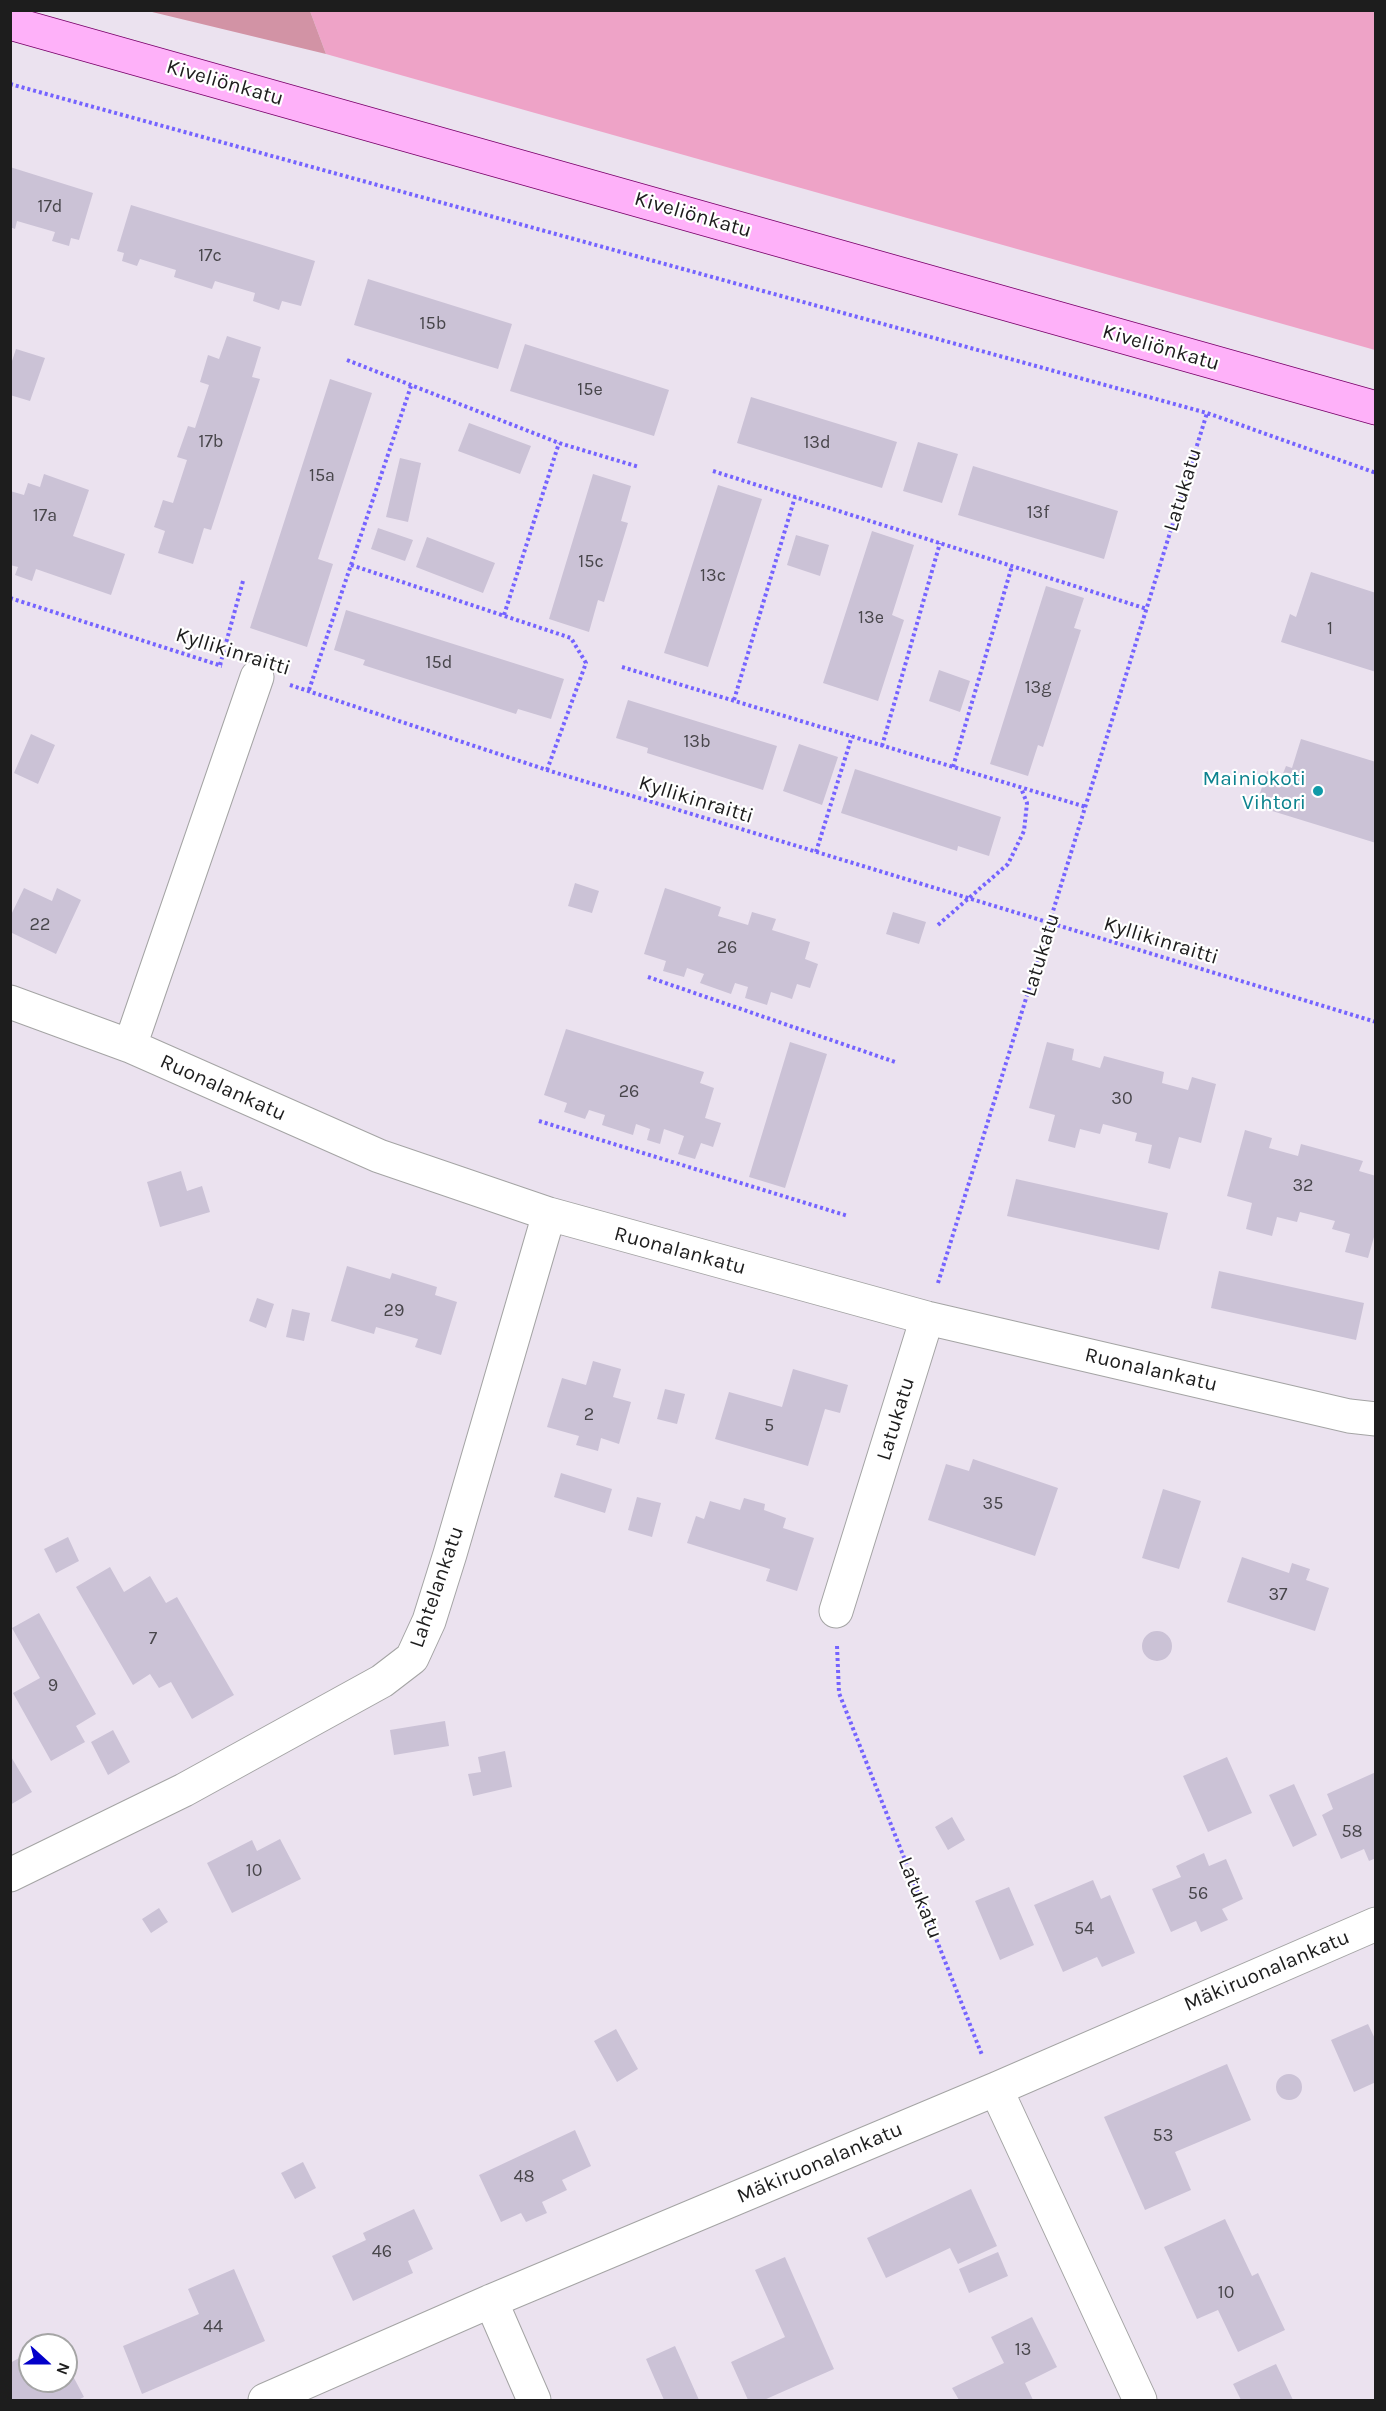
<!DOCTYPE html>
<meta charset="utf-8">
<style>
body{margin:0}
#map{position:relative;width:1386px;height:2411px;overflow:hidden;background:#ebe2ef;font-family:Karla,sans-serif}
canvas{display:block}
.frame{position:absolute;inset:0;border:12px solid #1d1d1d;pointer-events:none}
.north{position:absolute;left:18px;top:2333px;width:60px;height:60px;box-sizing:border-box;background:#fff;border:2px solid #a5a5a5;border-radius:50%;rotate:111deg;font-size:16px;font-weight:700;line-height:24px;text-align:center;color:#1d1d1d}
.north::after{content:'';display:block;margin:auto;width:21px;height:27px;background:#0300ca;clip-path:polygon(50% 0,100% 100%,50% 72%,0 100%)}
</style>
<div id="map">
<canvas width="1386" height="2411"></canvas>
<div class="frame"></div>
<div class="north">N</div>
</div>
<script>
const context = document.querySelector('canvas').getContext('2d');
context.lineJoin = 'round';
function paint(path, color) {
  context.fillStyle = color;
  context.fill(path, 'evenodd');
}
function poly(rows) {
  const path = new Path2D();
  for (const r of rows) {
    if (r.length === 3) {
      path.moveTo(r[0] + r[2], r[1]);
      path.arc(r[0], r[1], r[2], 0, 2 * Math.PI);
      continue;
    }
    path.moveTo(r[0], r[1]);
    for (let i = 2; i < r.length; i += 2) path.lineTo(r[i], r[i + 1]);
  }
  return path;
}
function stroke(path, color, width, dash) {
  context.strokeStyle = color;
  context.lineWidth = width;
  context.lineCap = dash ? 'butt' : 'round';
  context.setLineDash(dash || []);
  context.stroke(path);
}
function write(font, color, halo, rows, align = 'center') {
  context.font = font + ' Karla,sans-serif';
  context.lineWidth = 4.5;
  context.setLineDash([]);
  context.textBaseline = 'middle';
  context.strokeStyle = halo;
  context.fillStyle = color;
  for (const [text, x, y, turn = 0] of rows) {
    context.save();
    context.translate(x, y);
    context.rotate((+turn || 0) * Math.PI / 180);
    context.textAlign = isNaN(turn) ? turn : align;
    if (halo) context.strokeText(text, 0, 0);
    context.fillText(text, 0, 0);
    context.restore();
  }
}
paint(poly([
 [310,11,1375,11,1375,350,326,54]
]), '#eea3c7');
paint(poly([
 [148,11,310,11,326,54]
]), '#d293a5');
paint(poly([
 [10,167,93,193,79,240,71,238,69,246,52,241,55,232,17,221,15,229,10,227],
 [131,205,315,261,301,306,282,301,279,310,253,301,255,293,215,281,212,289,174,277,176,270,140,259,137,266,122,261,124,253,117,251],
 [368,279,512,324,498,369,354,325],
 [227,336,261,347,252,377,260,379,211,530,204,528,193,564,158,553,165,531,154,527,163,500,173,503,187,460,177,457,188,426,195,428,209,385,200,382,208,355,219,359],
 [525,344,669,390,654,436,510,391],
 [16,349,45,358,30,401,10,395,10,367],
 [330,379,372,393,318,559,333,564,307,647,250,628],
 [751,397,897,442,882,488,737,443],
 [469,423,531,446,520,474,458,451],
 [918,442,958,454,942,503,903,491],
 [400,458,421,463,408,522,386,517],
 [973,466,1118,511,1104,559,958,515],
 [44,474,89,490,73,536,125,554,111,595,36,569,32,581,15,575,18,567,10,565,10,491,24,495,28,483,40,487],
 [593,474,631,486,621,521,628,523,604,602,598,600,589,632,549,619],
 [718,485,762,499,708,667,664,653],
 [378,528,413,540,405,561,371,549],
 [872,531,914,545,892,615,904,620,878,701,823,683],
 [796,535,829,545,820,576,787,565],
 [427,537,495,563,483,593,416,567],
 [1311,572,1376,593,1376,672,1281,642,1290,614,1296,617],
 [1046,586,1084,598,1074,628,1081,630,1043,747,1038,745,1028,776,990,764],
 [346,610,564,679,551,719,518,709,516,714,363,665,365,660,334,650],
 [939,670,970,681,960,712,929,701],
 [628,700,777,746,763,790,647,753,648,748,616,738],
 [31,734,55,745,38,784,14,773],
 [1301,739,1376,762,1376,843,1256,806,1267,771,1282,776,1286,766,1292,768],
 [799,744,838,757,822,805,783,791],
 [855,769,1001,817,989,856,958,846,957,851,841,813],
 [575,883,599,891,592,913,568,906],
 [24,888,52,901,57,888,81,900,56,954,10,932,10,917],
 [665,888,721,907,718,916,748,925,752,912,776,919,772,930,810,942,805,959,818,964,810,988,797,984,792,999,771,992,767,1005,745,998,748,987,735,983,731,994,700,983,704,974,687,968,684,977,663,971,666,961,644,954],
 [893,912,926,922,919,944,886,934],
 [566,1029,704,1072,700,1083,714,1088,705,1118,721,1123,713,1147,701,1143,695,1159,678,1154,684,1136,664,1129,660,1144,647,1140,650,1129,636,1124,633,1135,602,1125,605,1115,589,1110,585,1119,564,1112,567,1103,544,1095],
 [790,1042,827,1054,785,1188,749,1177],
 [1047,1042,1074,1049,1072,1060,1100,1068,1104,1056,1164,1072,1162,1083,1188,1090,1192,1077,1216,1084,1201,1143,1179,1137,1170,1169,1148,1163,1152,1145,1135,1141,1137,1133,1103,1124,1100,1134,1080,1129,1075,1148,1048,1141,1055,1115,1029,1108],
 [1245,1130,1272,1138,1269,1148,1298,1156,1301,1144,1363,1161,1359,1171,1376,1176,1376,1230,1368,1258,1345,1252,1350,1234,1332,1229,1335,1221,1300,1212,1297,1222,1277,1217,1272,1236,1246,1229,1252,1203,1227,1196],
 [181,1171,187,1191,202,1186,210,1212,160,1227,147,1182],
 [1016,1179,1168,1213,1159,1250,1007,1216],
 [347,1266,390,1279,392,1273,437,1287,435,1295,457,1302,441,1355,415,1347,418,1339,376,1327,374,1334,331,1321],
 [1219,1271,1364,1303,1356,1340,1211,1308],
 [257,1298,274,1304,266,1328,249,1321],
 [292,1309,310,1313,304,1341,286,1337],
 [593,1361,621,1369,613,1397,631,1402,619,1444,601,1438,598,1451,576,1445,579,1436,547,1427,562,1378,586,1385],
 [793,1369,848,1385,840,1413,825,1409,808,1466,715,1439,729,1392,782,1407],
 [665,1389,685,1394,677,1424,657,1419],
 [973,1459,1058,1488,1035,1556,928,1520,946,1464,969,1471],
 [561,1473,612,1489,605,1513,554,1497],
 [1163,1489,1201,1501,1179,1569,1142,1558],
 [637,1497,661,1503,652,1537,628,1530],
 [744,1498,765,1504,764,1510,786,1518,783,1528,814,1538,797,1591,766,1581,770,1569,687,1543,696,1516,704,1519,710,1501,740,1510],
 [68,1537,79,1561,56,1573,44,1549],
 [1242,1557,1289,1573,1292,1563,1310,1569,1306,1580,1329,1588,1315,1631,1227,1602],
 [110,1567,124,1592,150,1576,166,1603,177,1597,234,1695,192,1719,171,1682,159,1688,150,1674,133,1685,76,1587],
 [39,1613,96,1714,76,1726,85,1742,51,1761,13,1693,40,1678,12,1628],
 [1157,1646,15],
 [445,1721,449,1746,394,1755,390,1730],
 [113,1730,130,1762,108,1775,91,1742],
 [505,1751,512,1787,473,1796,468,1774,481,1772,478,1757],
 [10,1755,32,1792,10,1805],
 [1227,1757,1252,1813,1208,1832,1183,1776],
 [1376,1772,1376,1858,1369,1861,1364,1849,1341,1859,1322,1815,1333,1809,1327,1794],
 [1294,1784,1317,1835,1293,1847,1269,1795],
 [952,1817,965,1840,948,1850,935,1827],
 [280,1839,301,1879,232,1913,207,1863,252,1840,257,1851],
 [1204,1853,1209,1866,1226,1859,1243,1899,1222,1909,1228,1920,1201,1932,1196,1921,1171,1932,1152,1889,1181,1877,1176,1866],
 [1093,1880,1101,1899,1110,1895,1135,1953,1102,1967,1097,1957,1063,1972,1034,1905],
 [1009,1887,1034,1945,1000,1960,975,1901],
 [159,1908,168,1922,151,1933,142,1919],
 [1368,2024,1376,2041,1376,2082,1354,2092,1331,2040],
 [616,2029,638,2069,617,2082,594,2041],
 [1227,2064,1251,2120,1175,2152,1191,2190,1145,2210,1104,2117],
 [1289,2087,13],
 [575,2130,591,2166,562,2180,567,2190,542,2202,547,2213,526,2222,521,2213,501,2222,479,2175],
 [303,2162,316,2188,295,2199,281,2173],
 [971,2189,997,2246,958,2264,950,2248,886,2278,867,2238],
 [414,2209,433,2249,408,2261,413,2273,353,2301,332,2256,366,2240,363,2233],
 [1225,2219,1252,2276,1258,2273,1285,2330,1238,2352,1218,2310,1197,2319,1164,2247],
 [998,2252,1008,2276,969,2293,959,2269],
 [785,2257,834,2369,764,2400,748,2400,731,2362,785,2337,755,2270],
 [234,2269,265,2341,142,2394,123,2346,199,2314,188,2289],
 [1032,2317,1057,2367,1025,2383,1033,2400,959,2400,952,2388,1004,2363,991,2337],
 [675,2346,699,2400,664,2400,646,2359],
 [30,2352,30,2381,66,2381,66,2363,84,2397,78,2400,10,2400,10,2363],
 [1276,2364,1293,2400,1241,2400,1233,2384]
]), '#cbc2d6');
const minor = poly([
 [10,1002,130,1046,379,1156,549,1214,927,1318,1349,1416,1376,1419],
 [130,1046,257,677],
 [836,1611,927,1318],
 [10,1875,184,1790,382,1681,412,1658,429,1621,450,1554,549,1214],
 [996,2089,1140,2400],
 [491,2301,534,2400],
 [265,2400,491,2301,996,2089,1376,1924]
]);
const secondary = poly([
 [10,23,1376,408]
]);
stroke(minor, '#a4a4a4', 35);
stroke(secondary, '#780069', 35);
stroke(poly([
 [10,84,1207,413,1376,473],
 [347,360,559,443,639,467],
 [713,471,1147,609],
 [351,565,571,638,586,663,547,770],
 [10,598,222,666],
 [504,615,559,443],
 [220,665,243,581],
 [622,667,1086,807],
 [290,685,547,770,1376,1022],
 [309,690,411,386],
 [734,700,795,497],
 [882,746,940,543],
 [953,767,1012,566],
 [816,852,852,736],
 [938,925,1008,864,1024,831,1027,803,1021,788],
 [648,977,895,1062],
 [539,1121,848,1216],
 [938,1283,1207,413],
 [837,1646,839,1693,982,2055]
]), '#7563ff', 4, [3, 3]);
stroke(minor, '#fff', 33);
stroke(secondary, '#feb1f9', 33);
for (const [x, y, r, color] of [
 [1318,791,6,"#0f9aa8"]
]) {
  const dot = new Path2D();
  dot.arc(x, y, r, 0, 2 * Math.PI);
  context.fillStyle = color;
  context.fill(dot);
  stroke(dot, '#fff', 2);
}
write('18px', '#48464b', null, [
 ["17d",50,207],
 ["17c",210,256],
 ["15b",433,324],
 ["15e",590,390],
 ["17b",211,442],
 ["13d",817,443],
 ["15a",322,476],
 ["13f",1038,513],
 ["17a",45,516],
 ["15c",591,562],
 ["13c",713,576],
 ["13e",871,618],
 ["1",1330,629],
 ["15d",439,663],
 ["13g",1038,688],
 ["13b",697,742],
 ["22",40,925],
 ["26",727,948],
 ["26",629,1092],
 ["30",1122,1099],
 ["32",1303,1186],
 ["29",394,1311],
 ["2",589,1415],
 ["5",769,1426],
 ["35",993,1504],
 ["37",1278,1595],
 ["7",153,1639],
 ["9",53,1686],
 ["58",1352,1832],
 ["10",254,1871],
 ["56",1198,1894],
 ["54",1084,1929],
 ["53",1163,2136],
 ["48",524,2177],
 ["46",382,2252],
 ["10",1226,2293],
 ["44",213,2327],
 ["13",1023,2350]
]);
write('21px', '#1d1d1d', '#fff', [
 ["Kiveliönkatu",225,83,16],
 ["Kiveliönkatu",693,215,16],
 ["Kiveliönkatu",1161,348,16],
 ["Latukatu",1183,490,-73],
 ["Kyllikinraitti",233,652,17],
 ["Kyllikinraitti",696,800,17],
 ["Kyllikinraitti",1161,941,17],
 ["Latukatu",1041,955,-73],
 ["Ruonalankatu",223,1088,24],
 ["Ruonalankatu",680,1251,15],
 ["Ruonalankatu",1151,1370,13],
 ["Latukatu",896,1419,-73],
 ["Lahtelankatu",437,1587,-71],
 ["Latukatu",920,1898,68],
 ["Mäkiruonalankatu",1267,1971,-23],
 ["Mäkiruonalankatu",820,2163,-23]
]);
write('21px', '#0d838f', '#fff', [
 ["Mainiokoti",1306,779],
 ["Vihtori",1306,803]
], 'right');
</script>
